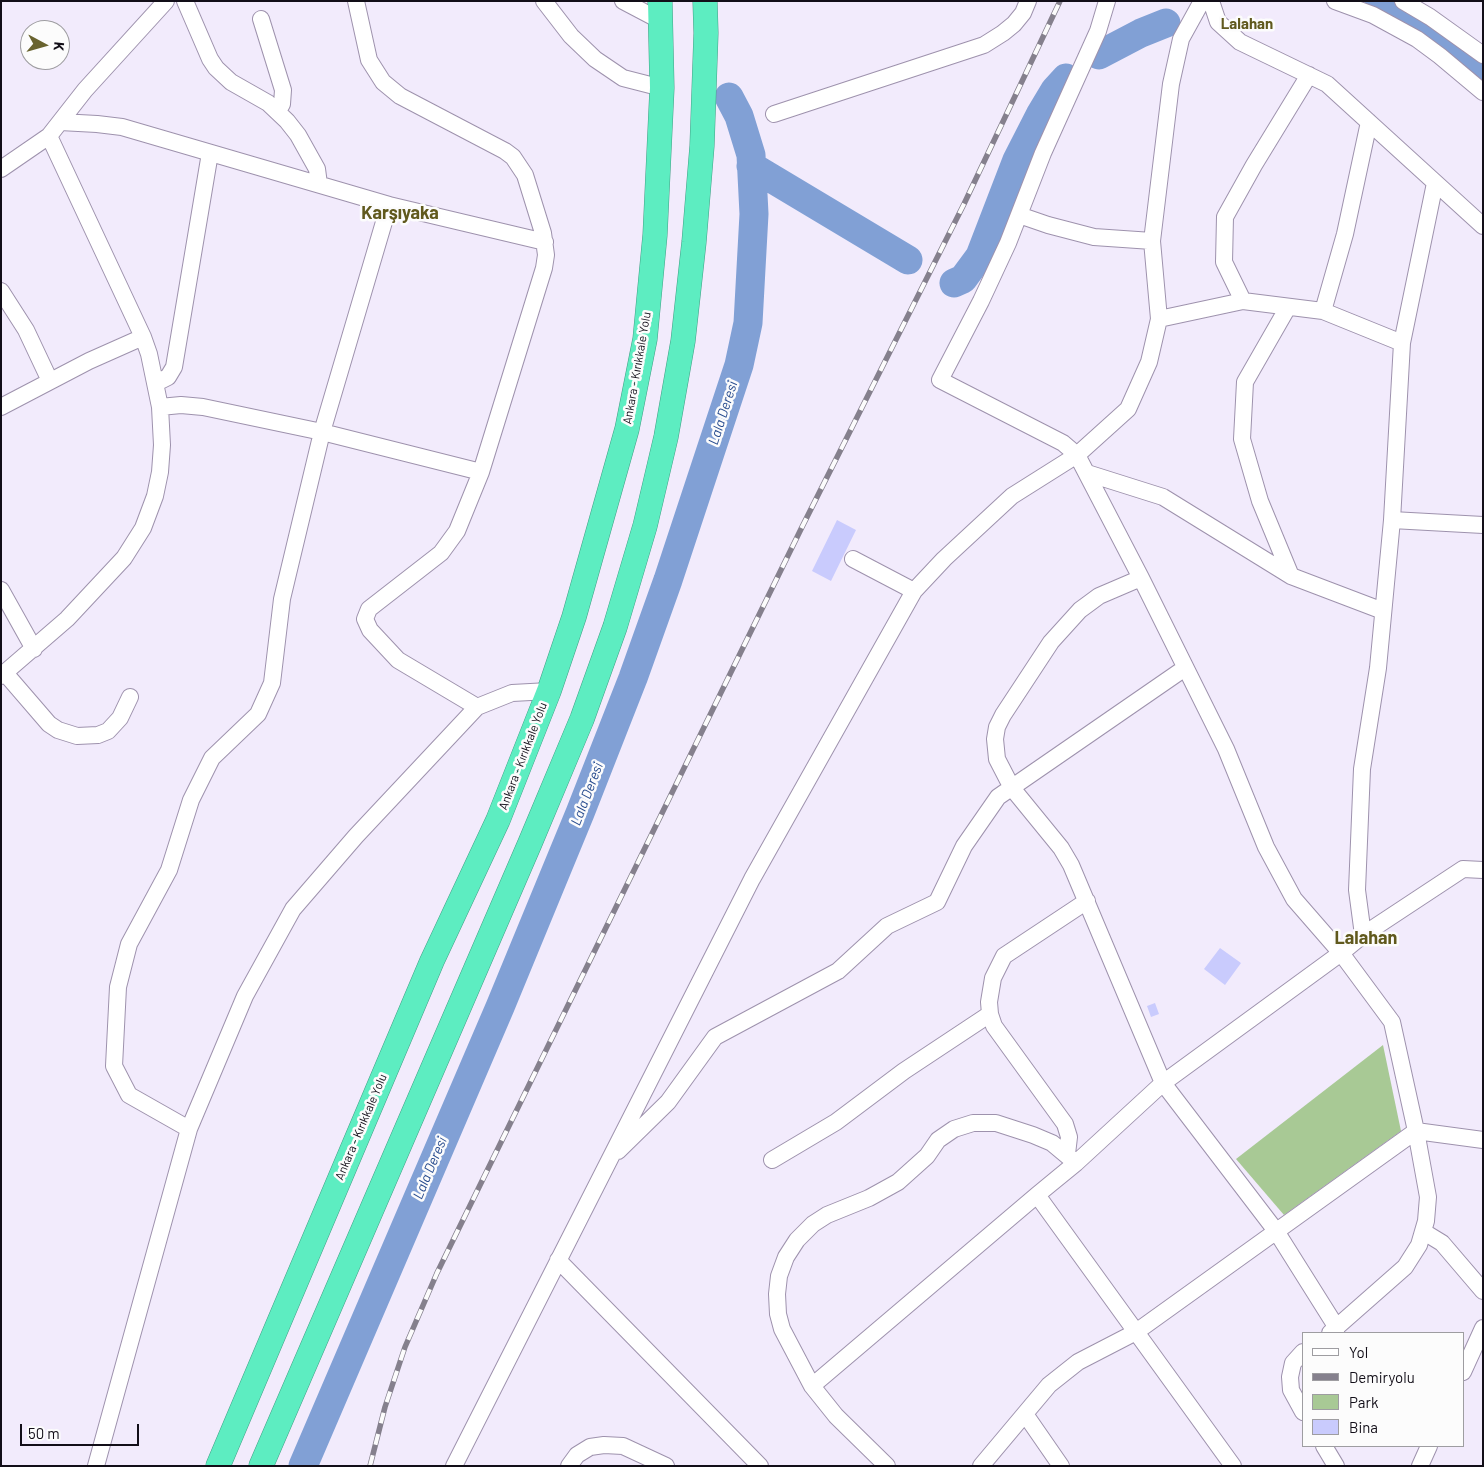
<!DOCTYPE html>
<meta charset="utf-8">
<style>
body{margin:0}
#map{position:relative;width:1484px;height:1467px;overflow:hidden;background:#f2ebfc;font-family:Barlow,sans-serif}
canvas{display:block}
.frame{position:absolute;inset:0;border:2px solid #120e18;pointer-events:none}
.legend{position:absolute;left:1302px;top:1332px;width:162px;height:115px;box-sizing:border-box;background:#fcfcfc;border:1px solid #9e9da1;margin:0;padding:6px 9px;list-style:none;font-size:15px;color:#120e18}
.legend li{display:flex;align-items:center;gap:10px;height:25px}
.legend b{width:25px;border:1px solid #9e9da1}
.north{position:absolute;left:20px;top:20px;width:50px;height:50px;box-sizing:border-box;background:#fcfcfc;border:1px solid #9e9da1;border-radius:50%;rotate:96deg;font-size:14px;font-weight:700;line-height:20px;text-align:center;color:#120e18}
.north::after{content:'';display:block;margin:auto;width:18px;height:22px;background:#69632f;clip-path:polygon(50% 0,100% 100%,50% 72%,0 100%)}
.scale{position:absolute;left:20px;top:1424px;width:119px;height:22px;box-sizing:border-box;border:2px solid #120e18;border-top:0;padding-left:6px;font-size:15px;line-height:18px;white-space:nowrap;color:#120e18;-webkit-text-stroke:4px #fcfcfc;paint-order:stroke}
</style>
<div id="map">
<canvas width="1484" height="1467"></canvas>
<div class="frame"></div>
<ul class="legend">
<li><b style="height:6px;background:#fff"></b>Yol</li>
<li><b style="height:6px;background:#85808d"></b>Demiryolu</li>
<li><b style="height:14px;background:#a8c995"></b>Park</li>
<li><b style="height:14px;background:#c9cbfd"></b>Bina</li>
</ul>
<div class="north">K</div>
<div class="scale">50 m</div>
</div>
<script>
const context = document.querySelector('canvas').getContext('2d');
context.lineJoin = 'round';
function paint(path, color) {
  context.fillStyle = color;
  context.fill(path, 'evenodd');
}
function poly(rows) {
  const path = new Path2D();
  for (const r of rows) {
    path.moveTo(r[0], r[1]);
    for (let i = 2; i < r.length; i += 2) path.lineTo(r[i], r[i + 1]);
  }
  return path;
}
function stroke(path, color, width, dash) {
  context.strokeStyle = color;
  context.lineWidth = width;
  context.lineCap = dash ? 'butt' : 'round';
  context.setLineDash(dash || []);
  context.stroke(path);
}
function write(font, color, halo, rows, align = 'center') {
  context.font = font + ' Barlow,sans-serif';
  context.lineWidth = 5;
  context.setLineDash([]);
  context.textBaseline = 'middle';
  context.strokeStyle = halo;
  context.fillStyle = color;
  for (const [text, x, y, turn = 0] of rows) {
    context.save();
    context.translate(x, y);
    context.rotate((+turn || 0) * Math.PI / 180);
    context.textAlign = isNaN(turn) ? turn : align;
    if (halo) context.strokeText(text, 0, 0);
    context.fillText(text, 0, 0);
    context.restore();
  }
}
paint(poly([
 [1383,1045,1401,1131,1284,1215,1236,1159]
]), '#a8c995');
stroke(poly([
 [1379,1,1394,9,1430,33,1483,71],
 [1099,55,1141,33,1166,23],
 [751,166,908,260],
 [954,283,963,279,980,256,1017,160,1040,115,1055,90,1066,78],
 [303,1466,500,1007,580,813,633,678,668,580,739,365,748,323,754,214,751,155,739,116,729,97]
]), '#81a0d5', 29);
paint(poly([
 [837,520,856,530,831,581,812,571],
 [1220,948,1241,963,1225,985,1204,969],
 [1155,1003,1159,1014,1151,1017,1147,1006]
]), '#c9cbfd');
const minor = poly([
 [185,1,210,59,216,68,231,82,268,103,287,121,298,135,317,169,319,184],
 [356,1,369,60,383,82,400,96,505,151,513,157,525,175,543,233,546,255,544,268,481,472,457,531,441,553,369,609,365,619,370,630,398,660,477,707],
 [544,1,571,36,595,59,623,78,662,88],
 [623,1,661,21],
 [1107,1,1098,31,1043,153,1008,243,981,301,940,380,1063,443,1077,455,1141,578,1226,749,1266,847,1294,899,1341,953,1392,1022,1416,1131,1483,1140],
 [1211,1,1218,22,1240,42,1327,84,1483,226],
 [1335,1,1373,15,1417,39,1440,56,1483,92],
 [1403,1,1430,17,1483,55],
 [261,19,283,90,282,104,278,111],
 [774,114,984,45,1003,33,1014,24,1023,13,1028,1],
 [60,122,97,124,122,127,389,205,545,242],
 [1,169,49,136,85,90,166,1],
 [1019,215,1048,225,1094,237,1152,241],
 [1,291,26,330,50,381],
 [1243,301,1224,262,1225,217,1254,165,1309,75],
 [1288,307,1245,382,1242,439,1260,501,1291,576],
 [1323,311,1345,234,1369,122],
 [1159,319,1243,301,1323,311,1402,343],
 [156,383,168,377,174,367,210,153],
 [1,407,89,361,143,337],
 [160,407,181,405,203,407,322,432,481,472],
 [1087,473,1163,497,1291,576,1383,611],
 [1392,520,1483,525],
 [853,559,914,591],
 [1141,578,1099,596,1080,610,1051,642,1003,715,997,727,995,739,997,759,1012,788,1061,848,1071,865,1163,1083,1276,1231,1337,1328],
 [1,590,34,649],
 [5,673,49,724,58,730,77,736,98,735,108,731,120,718,130,697],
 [1,676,67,619,124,558,143,528,155,496,160,472,162,445,160,407,149,354,143,337,49,136],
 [1363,935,1357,890,1362,769,1378,668,1392,520,1402,343,1435,183],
 [189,1129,129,1095,114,1066,118,987,129,944,169,870,191,800,212,758,258,714,272,683,282,599,322,432,389,205],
 [618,1151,668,1102,715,1037,838,971,887,926,937,902,964,846,998,797,1185,668],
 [1067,1154,1069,1137,1065,1124,994,1026,990,1014,989,1002,993,978,1004,956,1087,901],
 [772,1160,836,1122,904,1071,990,1014],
 [1037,1195,1233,1466],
 [1424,1232,1442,1243,1483,1291],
 [558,1260,760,1466],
 [1303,1352,1293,1363,1290,1377,1291,1390,1303,1412],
 [1463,1372,1483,1328],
 [812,1386,1037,1195,1076,1163,1163,1083,1341,953,1363,935,1463,869,1483,870],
 [1025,1414,1061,1466],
 [1324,1446,1336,1466],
 [96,1466,189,1129,245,996,293,909,356,836,477,707,512,693,549,691],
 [454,1466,752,879,914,591,944,559,1012,496,1077,455,1128,409,1149,362,1159,319,1152,241,1171,84,1181,39,1202,1],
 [569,1466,577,1455,590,1447,604,1445,623,1446,666,1466],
 [887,1466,836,1416,812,1386,782,1329,778,1314,777,1294,779,1276,786,1257,797,1240,813,1224,827,1215,869,1198,898,1182,927,1156,938,1140,954,1129,973,1123,996,1123,1033,1135,1052,1143,1076,1163],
 [981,1466,1049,1385,1078,1362,1136,1332,1416,1131,1428,1197,1426,1221,1419,1245,1405,1267,1330,1333],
 [1420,1466,1429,1446]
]);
const highway = poly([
 [218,1466,432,961,498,820,549,691,574,617,627,429,645,339,655,235,662,88,660,1],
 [261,1466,530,843,582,719,615,627,645,526,666,437,683,341,694,242,702,146,706,33,705,1]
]);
stroke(minor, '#9e92ad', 18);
stroke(highway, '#439f86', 25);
stroke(minor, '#fff', 16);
stroke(highway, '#5dedc1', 24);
const rail = poly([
 [370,1466,385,1407,405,1347,437,1273,802,527,964,204,1060,1]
]);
stroke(rail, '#85808d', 5.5);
stroke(rail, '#fcfcfc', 4, [11]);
write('12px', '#120e18', '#fcfcfc', [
 ["Ankara - Kırıkkale Yolu",637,368,-80],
 ["Ankara - Kırıkkale Yolu",523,756,-69],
 ["Ankara - Kırıkkale Yolu",361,1127,-67]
]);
write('italic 14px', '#294d8f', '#fcfcfc', [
 ["Lala Deresi",723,413,-72],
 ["Lala Deresi",587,794,-69],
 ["Lala Deresi",430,1168,-67]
]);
write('bold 15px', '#60591d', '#fcfcfc', [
 ["Lalahan",1247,24]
]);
write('bold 18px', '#60591d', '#fcfcfc', [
 ["Karşıyaka",400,213],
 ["Lalahan",1366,938]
]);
</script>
